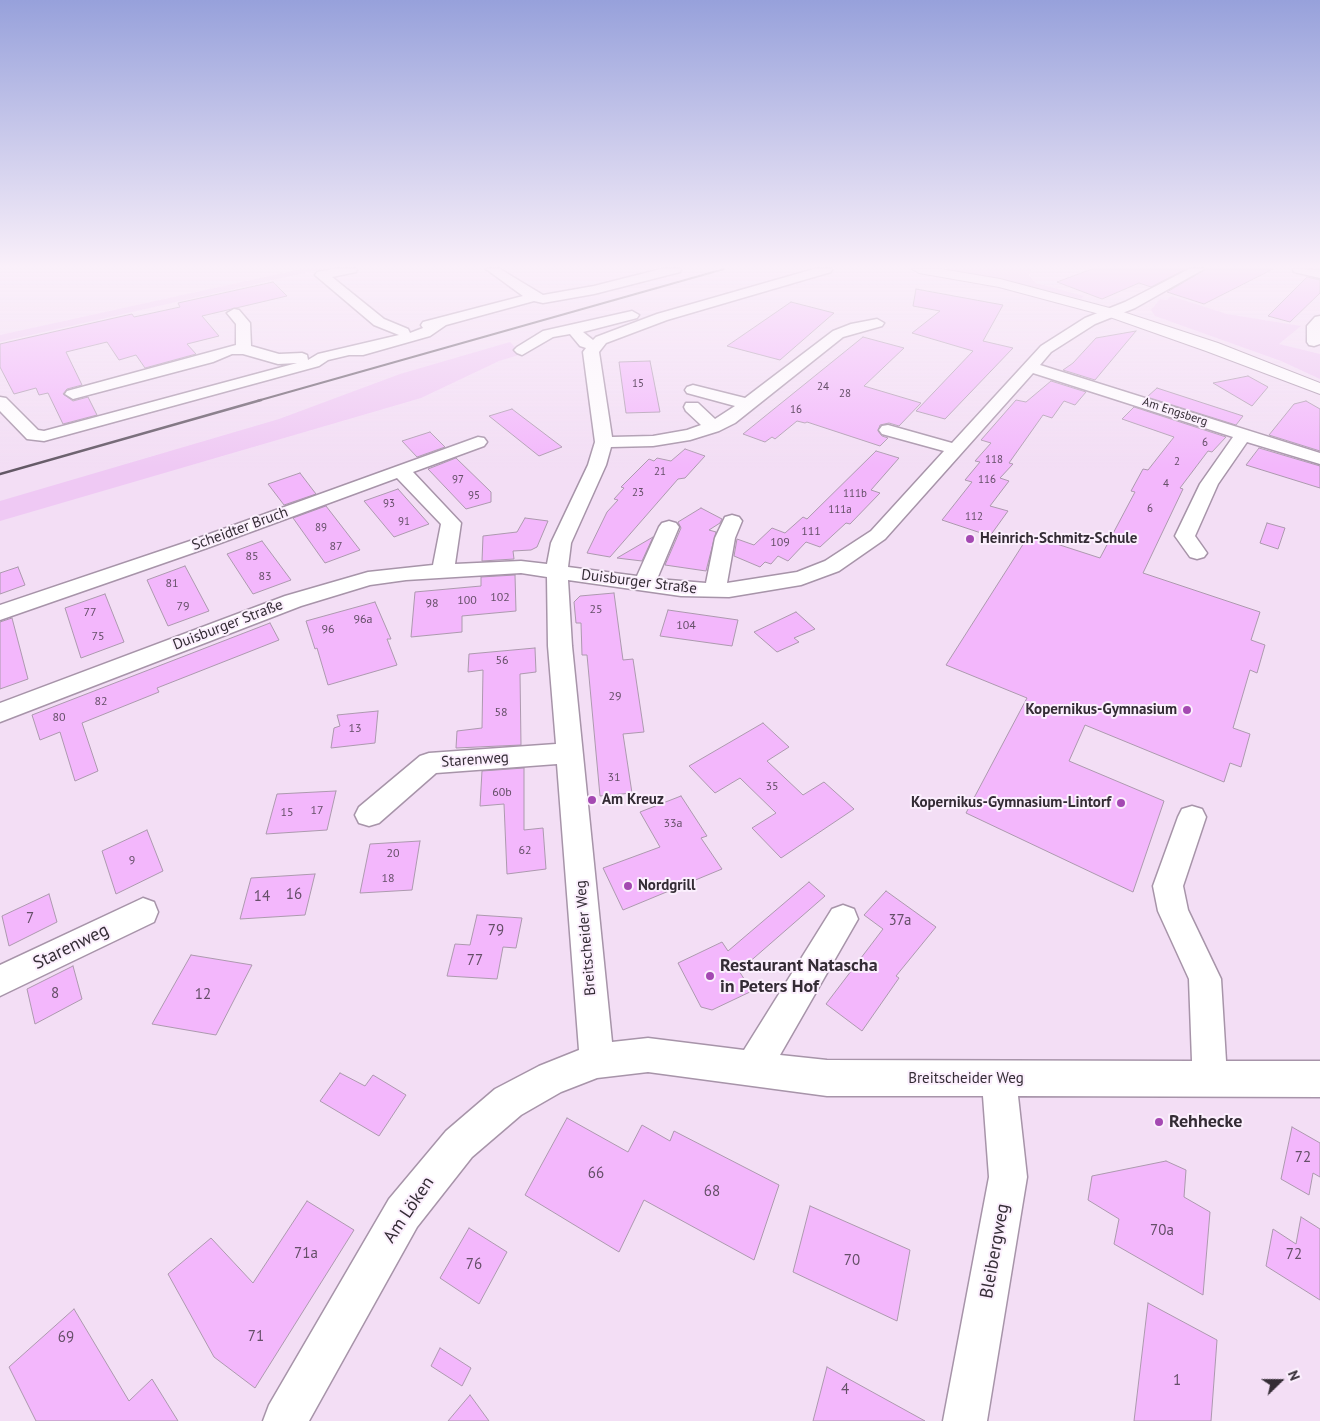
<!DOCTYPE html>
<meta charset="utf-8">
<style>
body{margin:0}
#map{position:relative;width:1320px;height:1421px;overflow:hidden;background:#f3def5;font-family:"PT Sans",sans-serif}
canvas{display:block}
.north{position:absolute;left:1255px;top:1356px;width:50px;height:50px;-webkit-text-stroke:4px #fbeffd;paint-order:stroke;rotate:68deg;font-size:14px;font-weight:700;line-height:20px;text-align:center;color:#342c35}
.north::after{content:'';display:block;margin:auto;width:18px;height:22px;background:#342c35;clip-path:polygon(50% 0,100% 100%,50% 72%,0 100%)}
</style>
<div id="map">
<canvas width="1320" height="1421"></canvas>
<div class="north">N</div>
</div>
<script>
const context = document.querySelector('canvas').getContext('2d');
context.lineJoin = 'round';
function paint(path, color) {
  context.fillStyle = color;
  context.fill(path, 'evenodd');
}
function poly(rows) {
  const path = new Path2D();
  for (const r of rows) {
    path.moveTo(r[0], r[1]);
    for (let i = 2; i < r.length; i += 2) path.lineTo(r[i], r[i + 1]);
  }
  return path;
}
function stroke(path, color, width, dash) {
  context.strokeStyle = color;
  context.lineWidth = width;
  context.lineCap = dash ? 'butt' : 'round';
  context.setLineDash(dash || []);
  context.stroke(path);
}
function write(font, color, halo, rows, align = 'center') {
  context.font = font + ' "PT Sans",sans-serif';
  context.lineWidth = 4;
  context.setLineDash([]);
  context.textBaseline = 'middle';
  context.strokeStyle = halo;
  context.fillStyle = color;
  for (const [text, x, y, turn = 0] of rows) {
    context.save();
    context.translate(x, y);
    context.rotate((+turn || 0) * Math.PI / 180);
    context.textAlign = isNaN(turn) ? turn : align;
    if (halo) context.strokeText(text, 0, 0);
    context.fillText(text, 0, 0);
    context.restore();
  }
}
paint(poly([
 [301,269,322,269,0,342,0,335],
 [943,269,1031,269,1029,276,1036,283,1084,296,1081,299,1000,279],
 [1171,296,1227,314,1301,326,1279,344,1320,354,1320,379,1281,361,1155,316,1151,310,1160,299,1167,300],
 [510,342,522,354,499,361,421,398,0,521,0,501,279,419,400,374]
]), '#efc9f4');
const building = poly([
 [1092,269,1186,269,1151,287,1139,283,1102,299,1057,282,1092,269],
 [1206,269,1273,269,1204,304,1167,292,1206,269],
 [1307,277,1320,280,1320,293,1290,322,1268,316,1307,277],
 [273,282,287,296,202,316,219,336,187,344,196,354,145,368,136,355,119,360,107,342,66,352,82,385,67,389,63,394,73,401,88,397,97,415,63,424,48,393,39,395,36,388,14,394,0,367,0,344,132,314,134,317,180,307,178,303,273,282],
 [916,289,1003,305,983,341,1013,348,945,419,916,411,973,351,912,333,940,311,913,306,916,289],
 [791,302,834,313,780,360,727,346,791,302],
 [1136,331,1095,380,1063,370,1073,363,1096,338,1136,331],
 [863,337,904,348,864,386,921,403,899,426,889,423,880,425,878,431,882,436,888,438,880,446,807,422,805,423,797,421,775,439,772,437,765,442,743,434,863,337],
 [650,361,660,412,626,413,619,362,650,361],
 [1248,376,1268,387,1252,406,1213,383,1248,376],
 [1051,381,1086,392,1075,405,1064,401,1052,418,1043,415,1009,463,1013,464,1000,478,1009,481,990,506,1008,511,990,536,942,520,972,482,965,480,980,462,975,461,991,443,981,440,1016,400,1026,402,1051,381],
 [1157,388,1243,416,1236,425,1147,397,1157,388],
 [1306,401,1320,409,1320,451,1269,435,1294,404,1306,401],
 [1134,407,1226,437,1212,452,1208,451,1180,488,1183,489,1143,573,1260,612,1251,640,1265,645,1257,673,1250,670,1233,728,1250,734,1241,767,1230,763,1224,782,1085,725,1069,761,1164,801,1133,892,966,813,1027,698,946,665,1029,535,1100,558,1135,492,1131,491,1143,469,1148,470,1174,437,1122,419,1134,407],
 [512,409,562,447,539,456,489,416,512,409],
 [430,432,445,447,417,457,402,441,430,432],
 [1259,448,1320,466,1320,488,1246,465,1259,448],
 [685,449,705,456,685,478,678,479,610,557,587,553,607,512,618,500,614,499,624,488,621,487,649,459,654,461,657,458,671,461,685,449],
 [876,451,899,458,871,490,880,493,850,524,846,523,820,547,806,542,788,561,778,556,771,564,765,562,760,567,734,556,737,539,754,545,772,528,785,533,803,517,807,519,876,451],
 [456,458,491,492,491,502,466,509,428,469,456,458],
 [300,473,316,494,284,505,268,484,300,473],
 [398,489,429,524,394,537,364,501,398,489],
 [326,506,360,550,325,563,293,518,326,506],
 [701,508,722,519,720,523,709,530,716,532,706,571,665,565,681,528,678,522,701,508],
 [525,518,548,521,537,547,531,550,513,551,514,559,482,561,483,536,517,532,525,518],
 [1267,523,1285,528,1278,549,1260,543,1267,523],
 [653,537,642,561,617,558,653,537],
 [262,541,291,580,253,594,227,554,262,541],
 [185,566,209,611,168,626,147,580,185,566],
 [18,567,25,585,0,594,0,573,18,567],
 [515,575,516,611,462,616,462,632,411,637,415,592,481,586,481,577,515,575],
 [614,593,623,660,633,659,644,732,623,734,632,793,600,796,587,655,582,655,581,623,576,623,574,602,580,596,614,593],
 [105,594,124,642,81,658,65,608,105,594],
 [375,602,391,639,387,639,397,665,328,685,317,648,315,649,306,621,375,602],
 [668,610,738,620,732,646,660,636,668,610],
 [796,612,815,629,794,638,799,642,777,652,754,632,796,612],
 [12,618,28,679,0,689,0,622,12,618],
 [270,623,279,640,157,688,159,692,82,723,98,771,75,781,60,732,40,740,32,715,270,623],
 [535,648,536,672,520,674,521,745,456,748,457,731,482,728,483,670,468,672,469,654,535,648],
 [378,711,375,743,331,748,334,728,340,726,337,715,378,711],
 [763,723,789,747,767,761,803,795,824,782,854,809,781,858,752,828,776,813,740,778,715,793,689,766,763,723],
 [524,768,524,830,543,828,546,869,507,874,504,804,480,806,482,771,524,768],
 [336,791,327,830,266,834,277,794,336,791],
 [681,796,707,836,701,838,722,869,623,910,603,868,660,847,640,812,681,796],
 [147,830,163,871,116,894,102,851,147,830],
 [420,841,412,890,360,893,370,844,420,841],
 [315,874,305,915,240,919,251,878,315,874],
 [809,882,825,896,739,971,752,991,712,1010,701,1007,678,963,722,942,728,951,809,882],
 [886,891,936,927,896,976,899,978,862,1031,826,1004,883,929,864,915,886,891],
 [49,894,57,922,9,946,2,916,49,894],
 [477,915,522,918,516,948,503,947,497,979,447,976,455,944,470,945,477,915],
 [191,955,252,965,216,1035,152,1024,191,955],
 [73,966,82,999,35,1024,27,989,73,966],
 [340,1073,365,1086,373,1075,406,1095,379,1136,320,1101,340,1073],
 [567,1118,628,1152,642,1125,670,1141,674,1131,779,1185,754,1260,644,1200,619,1252,525,1195,567,1118],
 [1292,1127,1320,1143,1320,1177,1313,1173,1309,1195,1281,1179,1292,1127],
 [1166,1161,1186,1170,1184,1197,1210,1212,1203,1295,1114,1244,1119,1219,1088,1200,1092,1176,1166,1161],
 [307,1201,354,1230,255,1388,214,1357,168,1274,211,1238,253,1283,307,1201],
 [810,1206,910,1250,897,1321,793,1272,810,1206],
 [1301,1217,1320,1229,1320,1300,1266,1266,1273,1229,1296,1244,1301,1217],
 [469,1228,507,1252,479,1304,440,1278,469,1228],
 [1148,1303,1217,1340,1211,1421,1134,1421,1148,1303],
 [74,1309,129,1401,152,1379,178,1421,36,1421,9,1367,74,1309],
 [440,1348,471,1368,462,1386,431,1366,440,1348],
 [827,1367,925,1421,813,1421,827,1367],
 [470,1395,489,1421,448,1421,470,1395]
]);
paint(building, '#f3b7fc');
stroke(building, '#ac99ae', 1);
const minor = poly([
 [334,269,357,269,356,272,332,277,384,319,408,329,410,333,423,328,421,325,423,322,523,296,486,269,500,269,543,295,594,286,661,269,681,269,680,272,594,294,543,303,534,301,446,325,430,336,363,355,349,355,328,360,319,366,44,441,27,439,0,411,0,397,6,398,38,430,44,431,297,363,278,364,243,354,232,354,213,362,73,399,65,394,67,391,236,345,236,324,227,313,234,309,239,310,250,323,251,346,279,354,302,353,307,355,308,360,318,354,399,335,374,325,315,275,317,272,334,269],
 [814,269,832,269,831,272,667,320,606,343,599,352,612,437,653,436,687,430,701,425,686,411,684,407,686,403,698,403,715,419,735,406,687,393,685,390,687,387,693,385,745,398,833,331,851,324,877,319,884,323,882,326,843,337,735,423,719,431,690,440,653,446,611,447,606,465,571,543,568,567,637,576,659,527,662,523,669,521,676,523,679,527,657,579,706,583,715,538,725,517,732,515,739,517,742,521,735,538,727,583,797,572,825,561,871,531,944,451,882,434,879,430,882,426,888,425,952,443,1041,346,1085,318,1125,302,1189,269,1204,269,1135,308,1095,324,1051,352,1040,365,1320,453,1320,464,1247,442,1218,484,1195,536,1207,553,1204,557,1197,559,1190,557,1175,536,1200,484,1233,437,1033,373,885,539,839,571,801,585,729,597,681,596,568,580,572,646,612,1042,648,1038,744,1050,832,909,843,905,854,909,858,919,780,1055,827,1060,1192,1061,1189,979,1158,911,1153,886,1178,817,1182,809,1192,806,1202,809,1206,817,1183,886,1188,910,1221,979,1226,1061,1320,1061,1320,1097,1018,1096,1027,1177,987,1421,943,1421,989,1177,983,1096,827,1096,648,1072,597,1078,561,1092,521,1115,472,1157,417,1227,309,1421,263,1421,269,1405,389,1199,446,1131,495,1089,539,1066,579,1050,557,764,436,773,379,823,369,826,359,823,355,815,359,807,420,756,429,753,556,744,548,646,547,577,521,573,406,580,370,585,301,606,0,722,0,703,285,596,368,572,433,565,441,524,397,478,207,548,0,620,0,605,193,540,478,437,484,438,487,442,484,446,413,472,461,523,455,564,521,561,547,564,551,543,588,465,595,442,583,352,586,348,580,346,570,334,553,337,522,355,517,353,514,350,517,347,543,331,632,311,639,315,637,318,583,332,593,340,596,337,657,314,814,269],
 [1293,269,1320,270,1320,278,1294,272,1293,269],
 [1320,316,1320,344,1314,346,1309,345,1307,342,1307,326,1315,317,1320,316],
 [143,898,154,902,158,912,154,922,0,996,0,965,143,898]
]);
const major = poly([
 [912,269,941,269,1000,279,1117,310,1218,343,1320,383,1320,394,1206,351,1107,316,999,287,919,273,912,269]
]);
stroke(minor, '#a794a9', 3);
stroke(major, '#a794a9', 2);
paint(minor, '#fff');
paint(major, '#fff');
stroke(poly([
 [257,401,724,269]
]), '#635865', 2);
stroke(poly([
 [0,474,261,400]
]), '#635865', 2.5);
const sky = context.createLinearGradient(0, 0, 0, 468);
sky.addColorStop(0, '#97a1db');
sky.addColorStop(0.57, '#faf0fa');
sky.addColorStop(1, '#faf0fa00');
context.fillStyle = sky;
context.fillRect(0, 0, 1320, 468);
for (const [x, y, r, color] of [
 [970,539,5,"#a448b2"],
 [1187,710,5,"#a448b2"],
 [592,800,5,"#a448b2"],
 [1121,803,5,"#a448b2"],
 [628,886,5,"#a448b2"],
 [710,976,5,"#a448b2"],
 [1159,1122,5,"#a448b2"]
]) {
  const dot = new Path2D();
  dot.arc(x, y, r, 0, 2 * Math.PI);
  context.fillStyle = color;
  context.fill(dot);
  stroke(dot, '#fbeffd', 2);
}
write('11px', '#644f67', null, [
 ["15",638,384],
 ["24",823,387],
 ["28",845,394],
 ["16",796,410],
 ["6",1205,443],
 ["118",994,460],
 ["2",1177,462],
 ["21",660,472],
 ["97",458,480],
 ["116",987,480],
 ["4",1166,484],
 ["23",638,493],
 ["111b",855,494],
 ["95",474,496],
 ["93",389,504],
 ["6",1150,509],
 ["111a",840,510],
 ["112",974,517],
 ["91",404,522],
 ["89",321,528]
]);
write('12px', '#342c35', '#fbeffd', [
 ["Am Engsberg",1175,412,18]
]);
write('12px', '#644f67', null, [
 ["111",811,532],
 ["109",780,543],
 ["87",336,547],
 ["85",252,557],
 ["83",265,577],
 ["81",172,584],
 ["102",500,598],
 ["100",467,601],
 ["98",432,604],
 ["79",183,607],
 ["25",596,610],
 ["77",90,613],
 ["96a",363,620],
 ["104",686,626],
 ["96",328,630],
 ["75",98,637],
 ["56",502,661],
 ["29",615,697],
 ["82",101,702],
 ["58",501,713],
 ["80",59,718],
 ["13",355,729],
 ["31",614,778],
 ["35",772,787],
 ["60b",502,793],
 ["17",317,811],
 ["15",287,813],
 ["33a",673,824],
 ["62",525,851],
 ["20",393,854],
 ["9",132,861],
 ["18",388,879]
]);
write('15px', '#342c35', '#fbeffd', [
 ["Scheidter Bruch",240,529,-20],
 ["Duisburger Straße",639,582,7],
 ["Duisburger Straße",228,625,-21],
 ["Starenweg",475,760,-4],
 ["Breitscheider Weg",586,938,-95],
 ["Breitscheider Weg",966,1079]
]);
write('bold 15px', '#342c35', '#fbeffd', [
 ["Heinrich-Schmitz-Schule",980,539],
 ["Kopernikus-Gymnasium",1177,710,"right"],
 ["Am Kreuz",602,800],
 ["Kopernikus-Gymnasium-Lintorf",1111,803,"right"],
 ["Nordgrill",638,886]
], 'left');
write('15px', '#644f67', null, [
 ["16",294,895],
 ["14",262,897],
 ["7",30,919],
 ["37a",900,921],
 ["79",496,931],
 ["77",475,961],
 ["8",55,994],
 ["12",203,995],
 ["72",1303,1158],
 ["66",596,1174],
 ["68",712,1192],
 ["70a",1162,1231],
 ["71a",306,1254],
 ["72",1294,1255],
 ["70",852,1261],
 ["76",474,1265],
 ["71",256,1337],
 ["69",66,1338],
 ["1",1177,1381],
 ["4",845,1390]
]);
write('18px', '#342c35', '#fbeffd', [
 ["Starenweg",71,947,-26],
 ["Am Löken",409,1210,-56],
 ["Bleibergweg",995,1251,-80]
]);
write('bold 18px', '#342c35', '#fbeffd', [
 ["Restaurant Natascha",720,966],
 ["in Peters Hof",720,987],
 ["Rehhecke",1169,1122]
], 'left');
</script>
